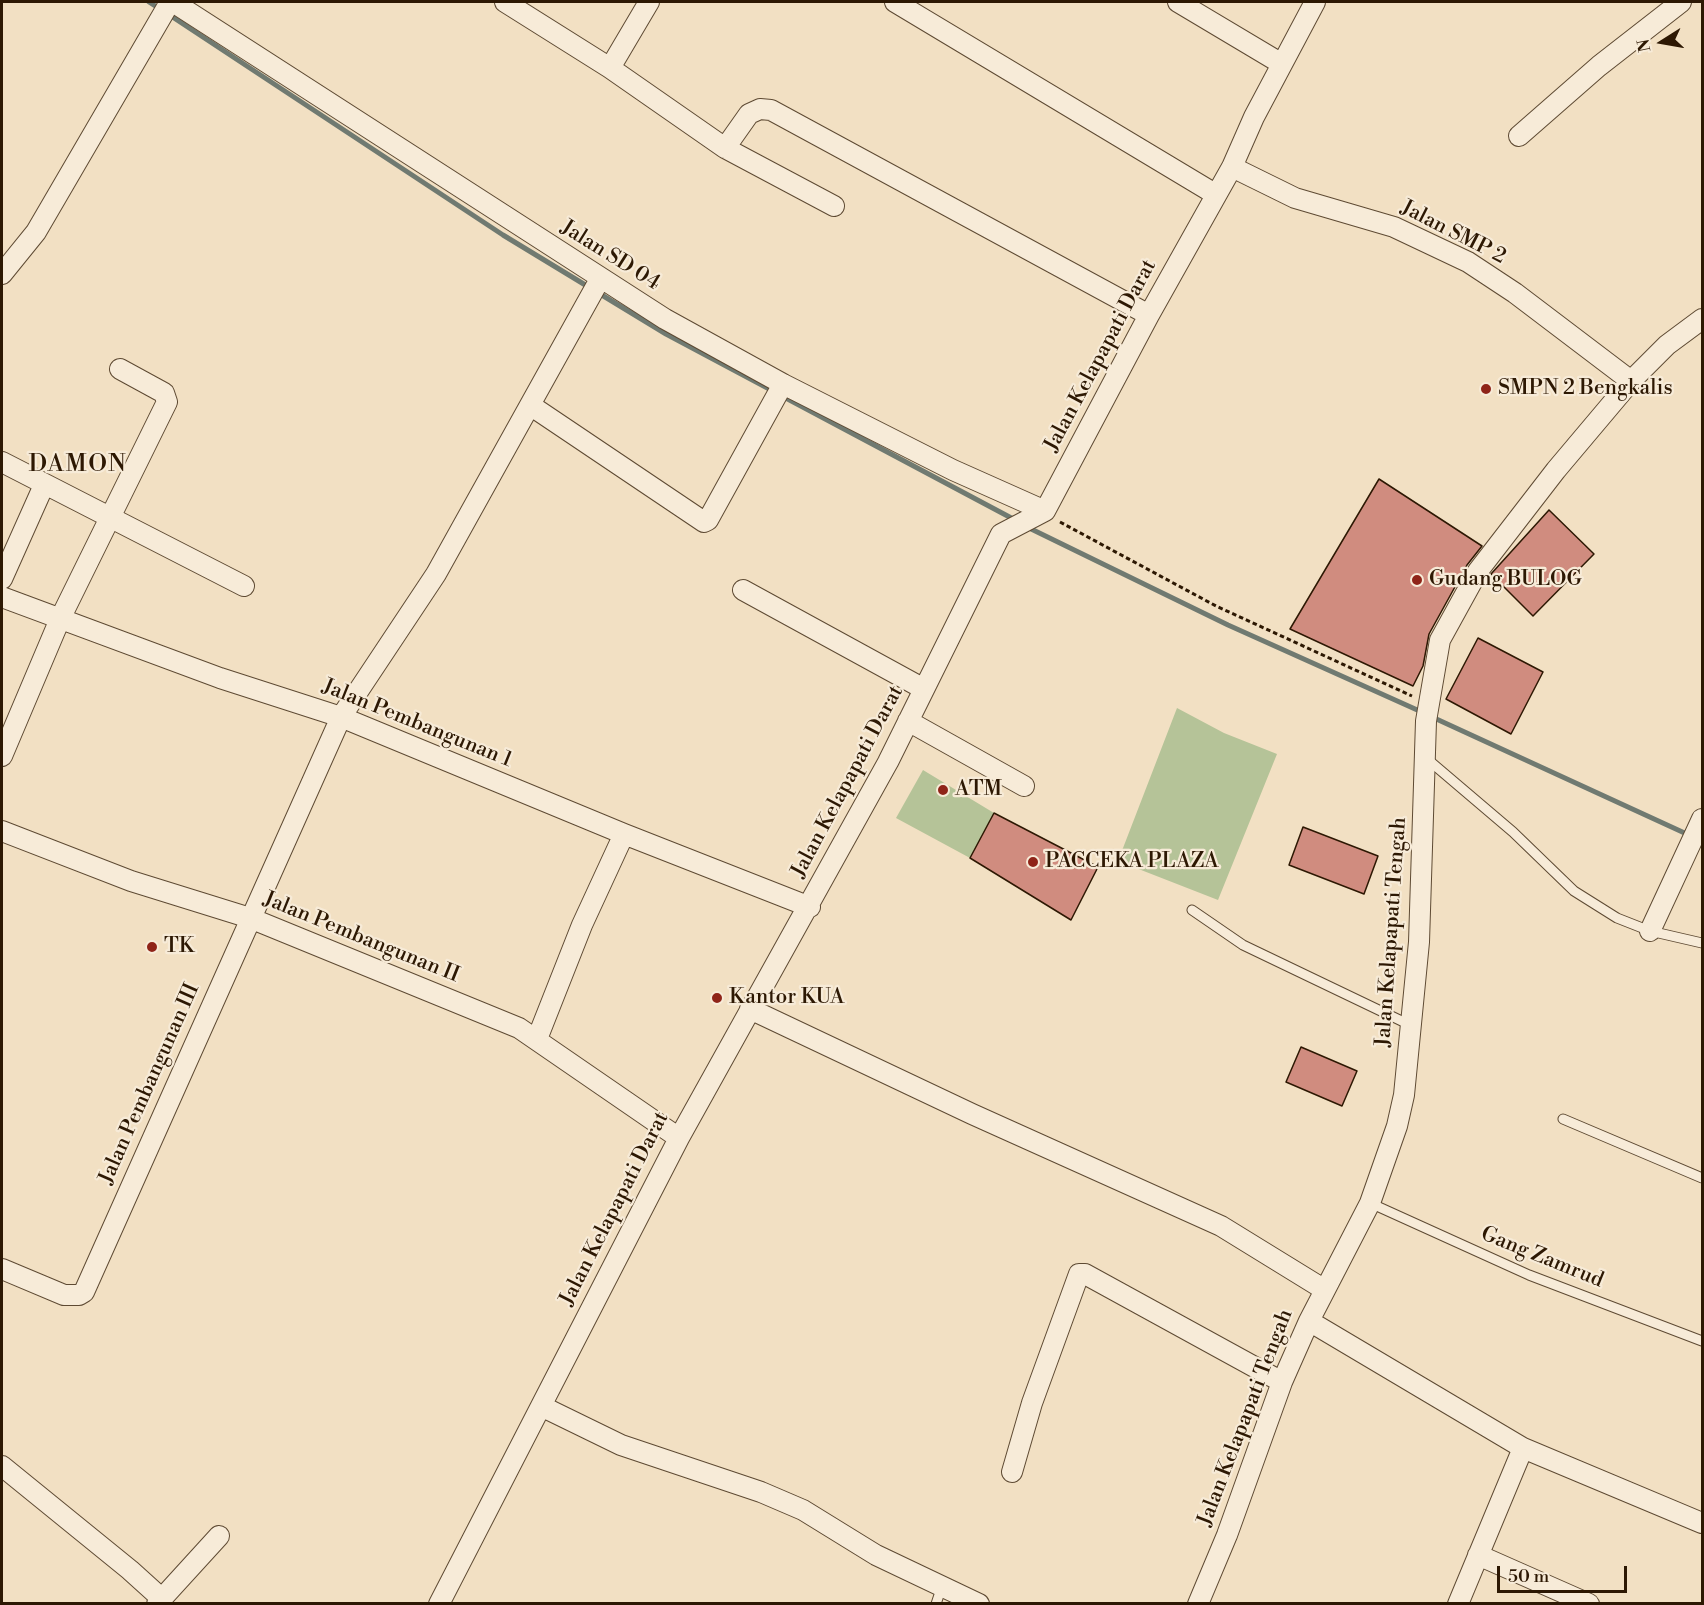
<!DOCTYPE html>
<style>
body{margin:0}
#map{position:relative;width:1704px;height:1605px;overflow:hidden;background:#f2e0c3;font-family:"Libre Bodoni",serif}
canvas{display:block}
.frame{position:absolute;inset:0;border:3px solid #2d1803;pointer-events:none}
.north{position:absolute;left:1632px;top:12px;width:60px;height:60px;-webkit-text-stroke:4px #f7ebd8;paint-order:stroke;rotate:259deg;font-size:16px;font-weight:700;line-height:24px;text-align:center;color:#2d1803}
.north::after{content:'';display:block;margin:auto;width:21px;height:27px;background:#2d1803;clip-path:polygon(50% 0,100% 100%,50% 72%,0 100%)}
.scale{position:absolute;left:1497px;top:1566px;width:130px;height:27px;box-sizing:border-box;border:3px solid #2d1803;border-top:0;padding-left:8px;font-size:18px;line-height:21px;white-space:nowrap;color:#2d1803;-webkit-text-stroke:4px #f7ebd8;paint-order:stroke}
</style>
<div id="map">
<canvas width="1704" height="1605"></canvas>
<div class="frame"></div>
<div class="north">N</div>
<div class="scale">50 m</div>
</div>
<script>
const context = document.querySelector('canvas').getContext('2d');
context.lineJoin = 'round';
function paint(path, color) {
  context.fillStyle = color;
  context.fill(path, 'evenodd');
}
function poly(rows) {
  const path = new Path2D();
  for (const r of rows) {
    path.moveTo(r[0], r[1]);
    for (let i = 2; i < r.length; i += 2) path.lineTo(r[i], r[i + 1]);
  }
  return path;
}
function stroke(path, color, width, dash) {
  context.strokeStyle = color;
  context.lineWidth = width;
  context.lineCap = dash ? 'butt' : 'round';
  context.setLineDash(dash || []);
  context.stroke(path);
}
function write(font, color, halo, rows, align = 'center') {
  context.font = font + ' "Libre Bodoni",serif';
  context.lineWidth = 4.5;
  context.setLineDash([]);
  context.textBaseline = 'middle';
  context.strokeStyle = halo;
  context.fillStyle = color;
  for (const [text, x, y, turn = 0] of rows) {
    context.save();
    context.translate(x, y);
    context.rotate((+turn || 0) * Math.PI / 180);
    context.textAlign = isNaN(turn) ? turn : align;
    if (halo) context.strokeText(text, 0, 0);
    context.fillText(text, 0, 0);
    context.restore();
  }
}
paint(poly([
 [1177,708,1224,733,1277,754,1218,900,1118,861],
 [923,770,994,813,970,858,896,818]
]), '#b5c398');
stroke(poly([
 [149,2,160,9],
 [168,14,503,235,666,334,773,391],
 [782,396,1017,521],
 [1025,526,1228,625,1424,713],
 [1432,717,1702,841]
]), '#707a71', 5);
const building = poly([
 [1379,479,1482,546,1467,565,1429,634,1423,666,1413,686,1290,629,1379,479],
 [1549,510,1594,554,1533,616,1491,574,1549,510],
 [1478,638,1543,672,1511,734,1446,699,1478,638],
 [994,813,1098,867,1071,920,970,858,994,813],
 [1303,827,1378,856,1364,894,1289,865,1303,827],
 [1301,1047,1357,1071,1342,1106,1286,1082,1301,1047]
]);
paint(building, '#d08c7f');
stroke(building, '#2d1803', 1.5);
const lane = poly([
 [1426,758,1513,832,1574,891,1617,918,1650,931,1702,943],
 [1192,910,1243,945,1410,1025],
 [1563,1119,1702,1178],
 [1370,1203,1529,1275,1702,1341],
 [936,1604,942,1586]
]);
const street = poly([
 [173,2,665,319,783,384,953,470,1045,511],
 [505,2,610,68,725,148,834,206],
 [895,2,1215,194],
 [1178,2,1282,64],
 [610,68,649,2],
 [1519,136,1599,66,1681,2],
 [725,148,749,114,760,109,771,110,1149,315],
 [1232,167,1295,198,1394,227,1468,262,1515,293,1631,381],
 [2,274,36,232,170,2],
 [530,405,704,522,708,520,783,384],
 [2,462,244,586],
 [2,579,44,485],
 [743,590,924,689],
 [2,597,220,678,341,717,624,834,810,907],
 [908,721,1024,786],
 [2,756,60,619,167,402,164,393,120,369],
 [2,831,131,881,250,918,519,1028,679,1138],
 [1650,931,1702,819],
 [750,1009,972,1114,1221,1226,1325,1290],
 [537,1039,582,925,624,834],
 [2,1269,64,1295,79,1295,84,1292,341,717,436,574,600,279],
 [1309,1321,1523,1448,1702,1523],
 [541,1406,621,1445,761,1492,803,1510,876,1555,979,1604],
 [2,1466,130,1570,162,1599],
 [1012,1472,1032,1403,1079,1274,1085,1274,1282,1382],
 [1478,1555,1589,1604],
 [157,1604,219,1536],
 [439,1604,679,1138,888,762,1001,534,1045,511,1149,315,1232,167,1254,117,1315,2],
 [1198,1604,1227,1535,1282,1382,1309,1321,1370,1203,1397,1126,1404,1095,1419,942,1426,721,1440,640,1478,571,1556,470,1631,381,1667,345,1702,319],
 [1458,1604,1523,1448]
]);
stroke(lane, '#5e4a33', 11);
stroke(street, '#5e4a33', 22);
stroke(poly([
 [1060,522,1216,606,1412,696]
]), '#2d1803', 3, [4.5, 3]);
stroke(lane, '#f7ebd8', 9);
stroke(street, '#f7ebd8', 20);
for (const [x, y, r, color] of [
 [1486,389,6,"#8f2418"],
 [1417,580,6,"#8f2418"],
 [943,790,6,"#8f2418"],
 [1033,862,6,"#8f2418"],
 [152,947,6,"#8f2418"],
 [717,998,6,"#8f2418"]
]) {
  const dot = new Path2D();
  dot.arc(x, y, r, 0, 2 * Math.PI);
  context.fillStyle = color;
  context.fill(dot);
  stroke(dot, '#f7ebd8', 2);
}
write('21px', '#2d1803', '#f7ebd8', [
 ["Jalan SMP 2",1453,233,27],
 ["Jalan SD 04",610,256,32],
 ["Jalan Kelapapati Darat",1101,356,-62],
 ["Jalan Pembangunan 1",417,724,22],
 ["Jalan Kelapapati Darat",848,782,-62],
 ["Jalan Kelapapati Tengah",1392,932,-86],
 ["Jalan Pembangunan II",361,938,22],
 ["Jalan Pembangunan III",150,1084,-66],
 ["Jalan Kelapapati Darat",615,1209,-63],
 ["Gang Zamrud",1542,1258,22],
 ["Jalan Kelapapati Tengah",1246,1418,-69]
]);
write('21px', '#2d1803', '#f7ebd8', [
 ["SMPN 2 Bengkalis",1498,389],
 ["Gudang BULOG",1429,580],
 ["ATM",955,790],
 ["PACCEKA PLAZA",1045,862],
 ["TK",164,947],
 ["Kantor KUA",729,998]
], 'left');
context.letterSpacing = '1.5px';
write('24px', '#2d1803', '#f7ebd8', [
 ["DAMON",78,465]
]);
context.letterSpacing = '0px';
</script>
